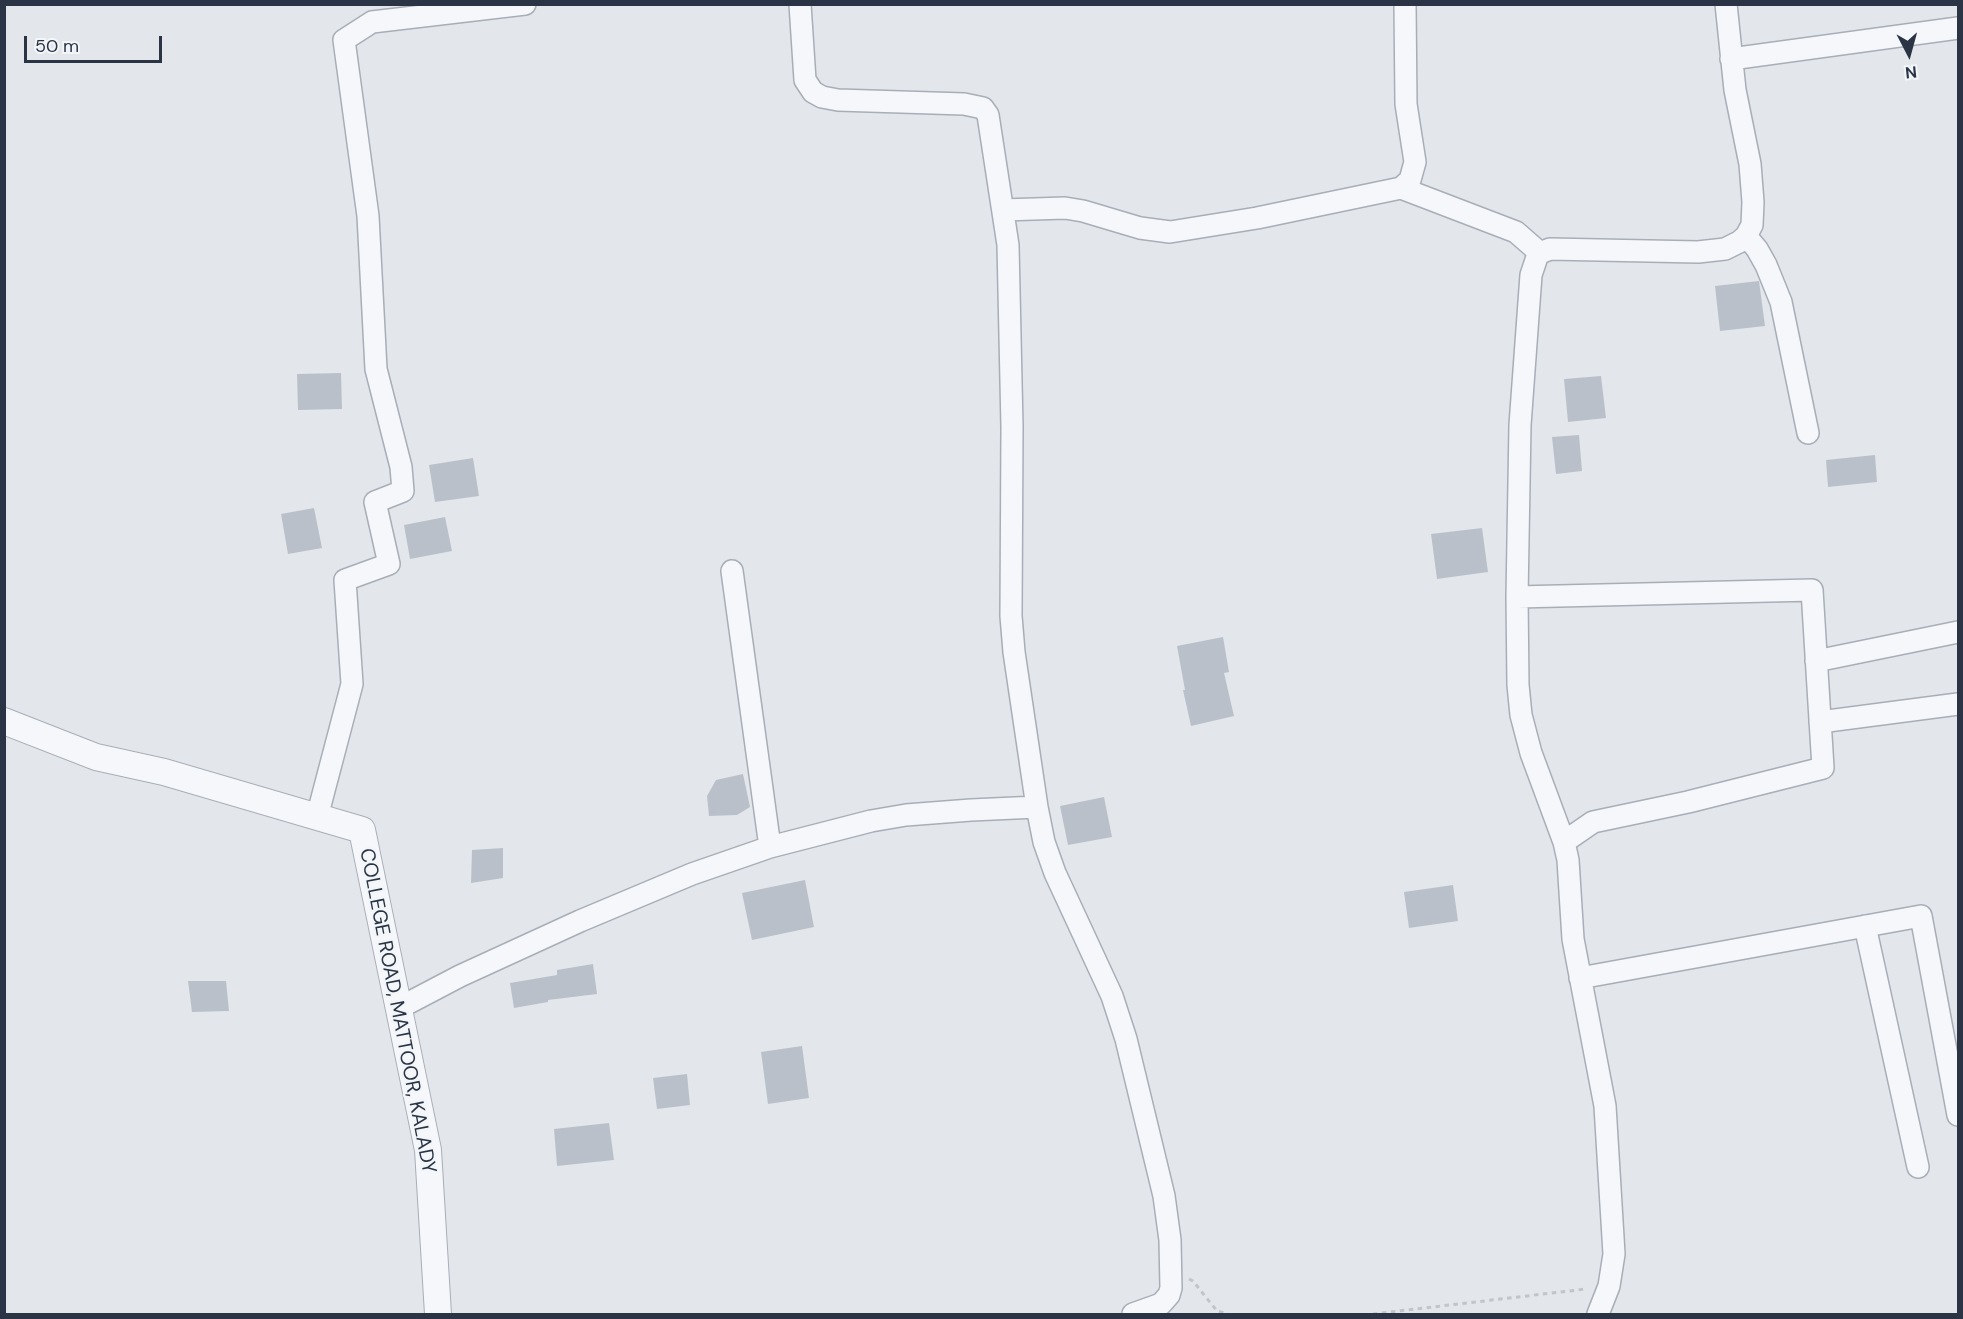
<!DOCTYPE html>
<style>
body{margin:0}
#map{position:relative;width:1963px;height:1319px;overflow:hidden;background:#e3e7ec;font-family:"DM Sans",sans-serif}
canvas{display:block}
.frame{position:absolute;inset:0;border:6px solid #2a3445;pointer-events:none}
.north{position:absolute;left:1879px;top:24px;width:60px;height:60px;-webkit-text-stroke:4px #f3f6f9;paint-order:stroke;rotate:174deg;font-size:16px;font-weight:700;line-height:24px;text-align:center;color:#2a3445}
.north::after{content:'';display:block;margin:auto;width:21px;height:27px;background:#2a3445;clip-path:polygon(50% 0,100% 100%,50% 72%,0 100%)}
.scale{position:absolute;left:24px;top:36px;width:138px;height:27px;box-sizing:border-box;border:3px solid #2a3445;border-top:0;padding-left:8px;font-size:18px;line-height:21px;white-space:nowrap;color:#2a3445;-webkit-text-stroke:4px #f3f6f9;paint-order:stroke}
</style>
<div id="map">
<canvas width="1963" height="1319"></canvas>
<div class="frame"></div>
<div class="north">N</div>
<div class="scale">50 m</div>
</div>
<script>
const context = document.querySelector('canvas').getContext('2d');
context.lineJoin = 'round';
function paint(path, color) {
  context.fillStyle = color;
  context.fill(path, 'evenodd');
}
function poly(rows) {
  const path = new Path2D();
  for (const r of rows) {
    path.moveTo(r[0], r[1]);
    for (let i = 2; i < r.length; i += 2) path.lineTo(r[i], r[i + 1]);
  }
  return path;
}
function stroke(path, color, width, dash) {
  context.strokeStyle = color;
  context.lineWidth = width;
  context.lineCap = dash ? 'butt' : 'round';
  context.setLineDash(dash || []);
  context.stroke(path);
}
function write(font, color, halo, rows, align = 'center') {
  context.font = font + ' "DM Sans",sans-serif';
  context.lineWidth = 5;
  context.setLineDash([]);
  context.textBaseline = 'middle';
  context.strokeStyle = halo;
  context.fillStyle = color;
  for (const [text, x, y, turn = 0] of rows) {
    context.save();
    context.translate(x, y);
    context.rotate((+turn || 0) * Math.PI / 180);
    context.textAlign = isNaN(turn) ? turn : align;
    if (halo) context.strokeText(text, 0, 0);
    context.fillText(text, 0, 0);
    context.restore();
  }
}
paint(poly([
 [1759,281,1765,326,1720,331,1715,286],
 [341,373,342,409,298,410,297,374],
 [1601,376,1606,418,1568,422,1564,379],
 [1579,435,1582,471,1556,474,1552,437],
 [1875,455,1877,482,1828,487,1826,460],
 [473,458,479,496,435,502,429,465],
 [314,508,322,548,288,554,281,514],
 [445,517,452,551,410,559,404,525],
 [1482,528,1488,572,1437,579,1431,534],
 [1223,637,1229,672,1224,673,1234,716,1191,726,1183,690,1185,690,1177,646],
 [743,774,750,807,737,815,709,816,707,796,716,780],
 [1104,797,1112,837,1068,845,1060,806],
 [503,848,503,878,471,883,472,850],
 [805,880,814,927,752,940,742,893],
 [1453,885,1458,921,1409,928,1404,892],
 [593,964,597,994,548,1000,548,1002,514,1008,510,983,557,975,557,970],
 [188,981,226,981,229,1011,192,1012],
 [802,1046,809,1098,768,1104,761,1052],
 [687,1074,690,1105,657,1109,653,1078],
 [609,1123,614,1160,557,1166,554,1129]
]), '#bac0ca');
const minor = poly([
 [800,4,805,80,813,92,822,97,838,100,964,104,983,108,988,115,1008,245,1012,427,1011,616,1014,652,1037,807,1044,842,1055,873,1112,996,1126,1039,1164,1196,1170,1240,1171,1288,1169,1295,1161,1304,1133,1314],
 [1731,59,1958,28],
 [1401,188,1516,232,1540,253],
 [1003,210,1065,208,1083,211,1140,228,1170,232,1257,218,1401,188,1410,180,1415,162,1406,104,1405,4],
 [1746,236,1757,249,1766,265,1781,302,1808,433],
 [732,571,770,847],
 [1517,597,1812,590,1823,768,1688,802,1593,822,1564,842],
 [1816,661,1958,632],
 [1820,722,1958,704],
 [317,817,352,684,345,580,389,564,375,502,403,491,401,467,376,369,368,216,344,40,372,22,525,4],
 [1865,926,1918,1167],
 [1580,978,1921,916,1958,1115],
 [399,1008,460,976,580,921,692,874,770,847,871,821,906,815,971,810,1037,807],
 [1598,1314,1609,1286,1614,1254,1605,1106,1573,939,1568,860,1564,842,1531,753,1521,715,1518,685,1517,597,1520,425,1531,275,1537,257,1540,253,1550,249,1698,252,1725,249,1739,242,1746,236,1752,225,1753,202,1750,164,1735,90,1726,4]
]);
const tertiary = poly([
 [4,721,96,757,164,772,362,830,428,1150,438,1314]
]);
stroke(minor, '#a8aeb7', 24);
stroke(tertiary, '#a8aeb7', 28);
stroke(poly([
 [1189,1279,1193,1281,1217,1311,1228,1314],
 [1373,1314,1586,1289]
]), '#c1c4cb', 3, [4.5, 4.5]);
stroke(minor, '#f6f7fa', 21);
stroke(tertiary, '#f6f7fa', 26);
write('20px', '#2a3445', '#f3f6f9', [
 ["COLLEGE ROAD, MATTOOR, KALADY",397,1011,79]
]);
</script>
